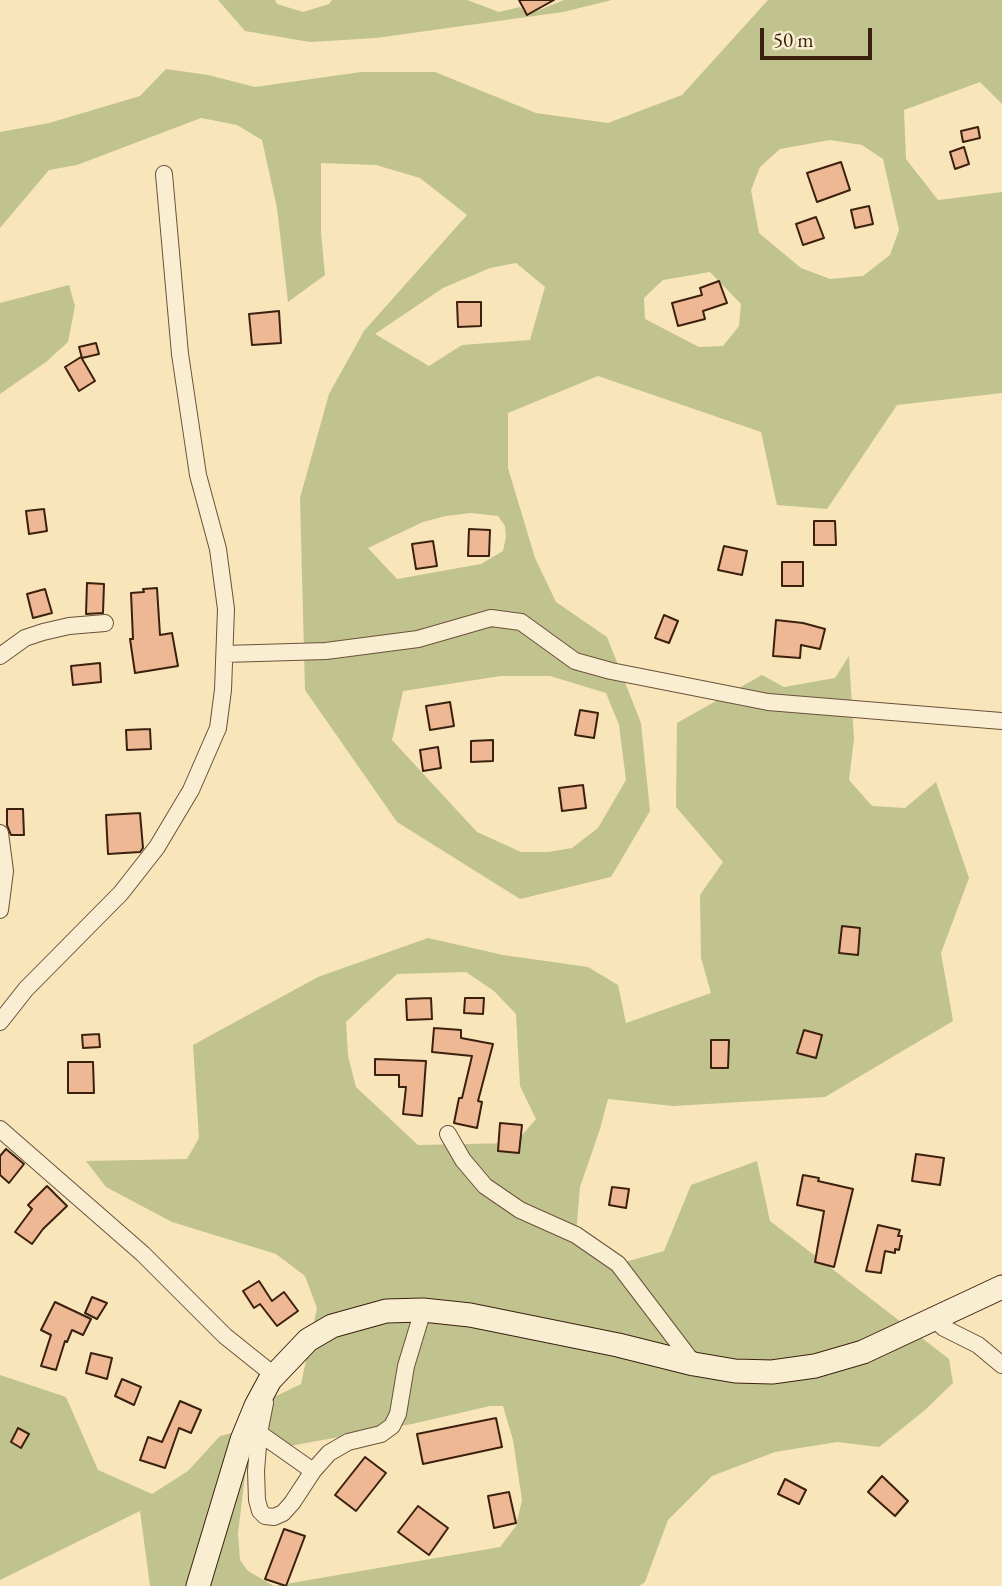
<!DOCTYPE html>
<style>
body{margin:0}
#map{position:relative;width:1002px;height:1586px;overflow:hidden;background:#f8e5ba;font-family:"EB Garamond",serif}
canvas{display:block}
.scale{position:absolute;left:760px;top:28px;width:112px;height:32px;box-sizing:border-box;border:4px solid #3c200e;border-top:0;padding-left:9px;font-size:21px;line-height:24px;white-space:nowrap;color:#3c200e;-webkit-text-stroke:5px #faeed2;paint-order:stroke}
</style>
<div id="map">
<canvas width="1002" height="1586"></canvas>
<div class="scale">50 m</div>
</div>
<script>
const context = document.querySelector('canvas').getContext('2d');
context.lineJoin = 'round';
function paint(path, color) {
  context.fillStyle = color;
  context.fill(path, 'evenodd');
}
function poly(rows) {
  const path = new Path2D();
  for (const r of rows) {
    path.moveTo(r[0], r[1]);
    for (let i = 2; i < r.length; i += 2) path.lineTo(r[i], r[i + 1]);
  }
  return path;
}
function stroke(path, color, width, dash) {
  context.strokeStyle = color;
  context.lineWidth = width;
  context.lineCap = dash ? 'butt' : 'round';
  context.setLineDash(dash || []);
  context.stroke(path);
}
paint(poly([
 [218,0,275,0,277,4,303,12,329,4,332,0,467,0,499,12,520,7,527,15,564,0,612,0,563,12,376,38,310,42,245,31],
 [768,0,1002,0,1002,104,980,82,904,110,906,159,938,200,1002,192,1002,393,897,405,827,509,777,505,761,432,598,376,508,413,508,468,535,558,556,602,607,637,641,723,650,811,611,877,520,899,397,822,305,690,300,498,329,394,364,331,467,215,420,178,376,165,321,163,321,233,325,275,288,302,277,208,262,140,237,125,201,118,77,165,49,170,0,228,0,132,49,123,140,96,166,69,208,75,255,87,361,72,435,72,536,113,608,123,682,95],
 [830,140,862,145,883,159,899,230,890,255,863,276,830,279,801,268,759,233,751,190,760,167,780,149],
 [516,263,545,287,530,340,462,345,429,366,375,334,443,288,490,268],
 [710,272,741,304,739,326,723,346,699,347,645,319,644,298,663,280],
 [471,513,498,516,505,526,506,537,503,551,481,564,397,579,368,548,423,522,446,516],
 [501,676,550,676,606,693,619,725,626,780,598,828,572,848,548,852,521,852,477,832,392,740,403,691],
 [69,285,75,306,68,342,46,362,0,394,0,303],
 [849,656,854,739,849,780,872,806,905,808,936,782,969,878,941,953,953,1021,825,1097,673,1106,608,1099,600,1129,580,1187,576,1235,618,1264,664,1251,691,1185,757,1161,770,1221,949,1359,953,1383,925,1410,879,1447,837,1442,775,1452,712,1476,668,1520,645,1582,639,1586,150,1586,140,1511,0,1580,0,1375,66,1397,98,1470,152,1494,188,1471,220,1436,252,1428,272,1398,301,1384,317,1308,305,1276,276,1254,172,1222,106,1187,86,1161,187,1159,199,1138,193,1045,318,977,428,938,503,955,588,967,618,985,626,1023,711,993,701,958,700,895,723,862,676,807,677,723,762,675,784,687,835,678],
 [466,972,494,991,516,1014,520,1086,536,1119,515,1143,418,1145,356,1087,348,1056,346,1022,397,974],
 [490,1406,503,1406,513,1440,522,1500,516,1526,500,1547,274,1586,248,1571,240,1560,238,1533,246,1468,256,1452,412,1424]
]), '#c0c38d');
const building = poly([
 [519,0,554,0,527,15,519,0],
 [978,127,980,138,963,142,961,131,978,127],
 [964,147,969,164,955,169,950,152,964,147],
 [841,162,850,190,817,202,807,173,841,162],
 [869,206,873,224,855,228,851,210,869,206],
 [816,217,824,238,803,245,796,224,816,217],
 [719,281,727,303,703,311,705,319,678,326,672,303,702,295,700,288,719,281],
 [457,302,481,302,481,326,458,327,457,302],
 [279,311,281,343,252,345,249,314,279,311],
 [96,343,99,354,82,358,79,347,96,343],
 [81,357,95,381,79,391,65,367,81,357],
 [44,509,47,531,29,534,26,511,44,509],
 [814,521,835,521,836,545,814,545,814,521],
 [469,529,490,530,489,556,468,556,469,529],
 [433,541,437,566,416,569,412,544,433,541],
 [724,546,747,551,742,575,718,570,724,546],
 [782,562,803,562,803,586,782,586,782,562],
 [87,583,104,584,103,613,86,614,87,583],
 [157,588,160,635,172,633,178,666,135,673,130,639,133,639,131,593,144,592,143,589,157,588],
 [45,589,52,613,33,618,27,594,45,589],
 [664,615,678,621,669,643,655,638,664,615],
 [776,620,803,623,825,629,820,649,801,645,800,658,773,656,776,620],
 [100,663,101,682,73,685,71,666,100,663],
 [450,702,454,726,430,730,426,706,450,702],
 [580,710,598,713,594,738,575,735,580,710],
 [150,729,151,749,127,750,126,730,150,729],
 [493,740,493,761,471,762,471,741,493,740],
 [438,747,441,768,423,771,420,750,438,747],
 [583,785,586,808,562,811,559,788,583,785],
 [7,809,23,809,24,835,11,835,7,825,7,809],
 [140,813,143,848,140,852,108,854,106,815,140,813],
 [842,926,860,928,858,955,839,953,842,926],
 [431,998,432,1019,407,1020,406,999,431,998],
 [465,998,484,998,483,1014,464,1013,465,998],
 [434,1028,461,1030,461,1038,493,1044,478,1101,482,1102,477,1128,454,1123,459,1098,462,1098,472,1056,432,1052,434,1028],
 [804,1030,822,1035,816,1058,797,1053,804,1030],
 [99,1034,100,1047,83,1048,82,1035,99,1034],
 [711,1040,729,1040,728,1068,711,1068,711,1040],
 [375,1059,426,1061,422,1116,403,1114,406,1087,399,1087,399,1075,375,1075,375,1059],
 [68,1062,93,1062,94,1093,68,1093,68,1062],
 [500,1123,522,1125,519,1153,498,1151,500,1123],
 [6,1149,24,1164,9,1183,0,1175,0,1156,6,1149],
 [916,1154,944,1158,940,1185,912,1181,916,1154],
 [803,1175,819,1178,818,1181,853,1189,834,1267,815,1262,824,1211,797,1205,803,1175],
 [47,1186,67,1206,43,1229,32,1244,15,1232,32,1209,28,1205,47,1186],
 [612,1187,629,1189,626,1208,609,1205,612,1187],
 [878,1225,900,1230,898,1236,902,1236,899,1250,895,1249,895,1253,885,1251,881,1273,866,1271,878,1225],
 [259,1281,272,1301,284,1292,298,1311,277,1326,260,1304,254,1308,243,1291,259,1281],
 [92,1297,107,1303,97,1319,85,1313,92,1297],
 [55,1302,91,1319,83,1335,72,1330,67,1342,65,1341,56,1370,41,1366,51,1335,41,1330,55,1302],
 [91,1353,112,1358,107,1379,86,1373,91,1353],
 [122,1379,141,1387,134,1405,115,1396,122,1379],
 [180,1401,201,1410,191,1433,179,1428,165,1468,140,1460,148,1437,162,1442,180,1401],
 [496,1418,502,1447,423,1464,417,1434,496,1418],
 [18,1428,29,1434,21,1448,11,1442,18,1428],
 [365,1457,386,1473,356,1511,335,1495,365,1457],
 [882,1476,908,1501,895,1516,868,1492,882,1476],
 [785,1479,806,1490,799,1504,778,1494,785,1479],
 [509,1492,516,1523,494,1528,488,1496,509,1492],
 [418,1506,448,1528,429,1555,398,1532,418,1506],
 [284,1529,305,1536,286,1586,265,1579,284,1529]
]);
paint(building, '#edb893');
stroke(building, '#3c200e', 2);
const street = poly([
 [225,654,326,651,418,639,491,618,521,622,575,661,611,671,768,702,1002,721],
 [0,656,25,638,43,632,69,626,105,623],
 [0,833,5,871,0,910],
 [0,1022,26,989,121,893,157,847,191,790,218,728,223,690,226,609,218,549,198,475,180,354,164,174],
 [0,1129,143,1254,225,1336,275,1376],
 [448,1134,463,1160,485,1186,520,1210,576,1235,618,1264,694,1364],
 [935,1320,944,1328,978,1345,1002,1365],
 [265,1403,259,1433,256,1471,257,1500,260,1511,265,1516,274,1517,283,1513,292,1503,313,1471,329,1453,348,1442,381,1434,392,1426,398,1414,406,1366,423,1310],
 [259,1433,313,1471]
]);
const secondary = poly([
 [198,1586,242,1440,256,1406,270,1380,308,1340,332,1326,386,1311,423,1310,470,1315,618,1345,694,1364,735,1371,772,1372,815,1366,863,1352,1002,1287]
]);
stroke(street, '#6b5139', 18);
stroke(secondary, '#3c200e', 25);
stroke(street, '#faeed2', 16);
stroke(secondary, '#faeed2', 23);
</script>
